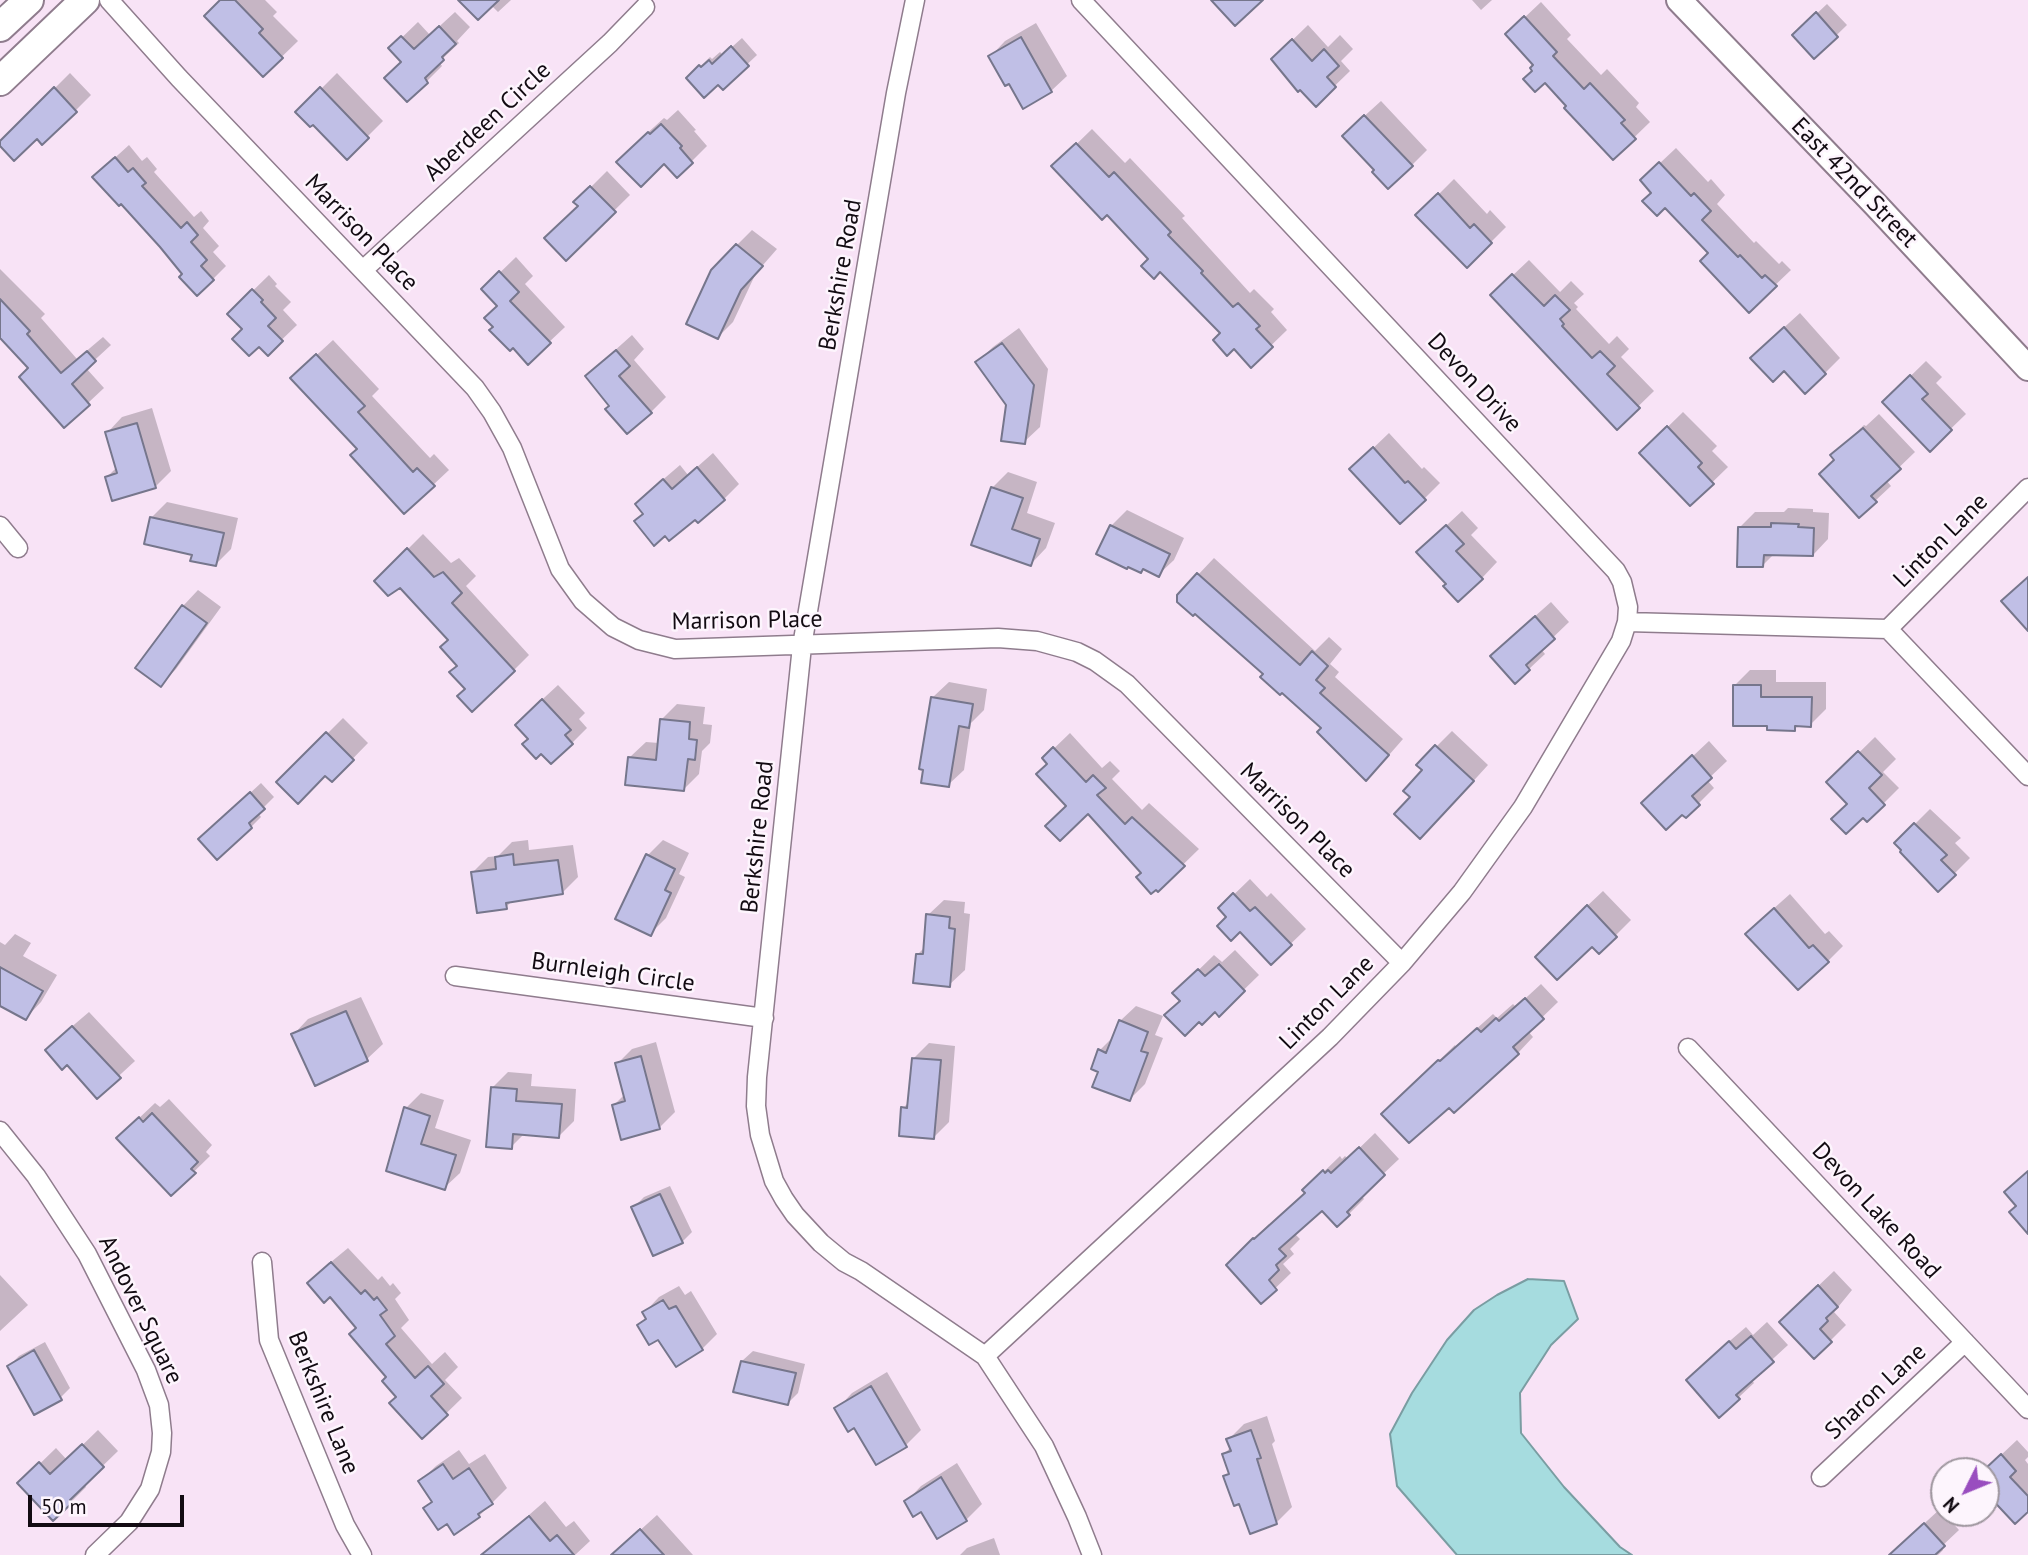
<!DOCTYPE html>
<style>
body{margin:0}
#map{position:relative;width:2028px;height:1555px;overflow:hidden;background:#f8e3f6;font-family:"PT Sans",sans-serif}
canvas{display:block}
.north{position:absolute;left:1930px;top:1457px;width:70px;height:70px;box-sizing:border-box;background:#fdf5fd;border:2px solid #9f979f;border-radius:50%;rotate:227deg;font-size:19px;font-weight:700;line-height:28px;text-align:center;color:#120b12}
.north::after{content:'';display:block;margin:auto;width:24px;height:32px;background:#994dbf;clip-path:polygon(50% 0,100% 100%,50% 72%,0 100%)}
.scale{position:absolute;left:28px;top:1495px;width:156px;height:32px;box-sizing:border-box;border:4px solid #120b12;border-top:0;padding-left:9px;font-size:21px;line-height:24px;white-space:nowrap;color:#120b12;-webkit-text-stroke:5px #fdf5fd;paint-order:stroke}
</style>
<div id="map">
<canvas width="2028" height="1555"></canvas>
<div class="north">N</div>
<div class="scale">50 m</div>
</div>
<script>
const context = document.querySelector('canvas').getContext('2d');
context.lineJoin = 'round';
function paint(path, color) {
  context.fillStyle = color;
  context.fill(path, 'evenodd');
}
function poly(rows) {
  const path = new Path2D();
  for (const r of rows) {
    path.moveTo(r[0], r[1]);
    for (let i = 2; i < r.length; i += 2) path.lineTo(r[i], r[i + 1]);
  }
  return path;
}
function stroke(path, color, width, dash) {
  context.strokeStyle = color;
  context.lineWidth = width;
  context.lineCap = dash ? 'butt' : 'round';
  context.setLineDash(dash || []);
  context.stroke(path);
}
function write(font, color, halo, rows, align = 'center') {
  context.font = font + ' "PT Sans",sans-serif';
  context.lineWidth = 5;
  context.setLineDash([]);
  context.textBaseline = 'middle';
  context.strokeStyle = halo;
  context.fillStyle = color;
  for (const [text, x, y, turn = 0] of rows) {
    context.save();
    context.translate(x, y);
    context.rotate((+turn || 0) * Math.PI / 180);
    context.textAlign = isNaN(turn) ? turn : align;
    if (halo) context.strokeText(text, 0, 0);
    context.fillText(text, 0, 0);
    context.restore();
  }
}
const water = poly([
 [1528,1279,1564,1281,1578,1319,1551,1345,1520,1393,1521,1433,1564,1487,1620,1547,1632,1555,1457,1555,1397,1486,1390,1434,1412,1393,1447,1340,1474,1310,1497,1295,1528,1279]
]);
paint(water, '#a6dcdf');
stroke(water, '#7a9da2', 2);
paint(poly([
 [222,0,265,0,277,12,273,16,298,41,263,75],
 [464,0,511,0,498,12,491,5],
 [1472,0,1492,0,1481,10],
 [1541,2,1571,35,1567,39,1601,75,1607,69,1639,103,1636,107,1650,122,1613,158,1569,106,1534,71,1523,19],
 [1827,4,1847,25,1814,57,1794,35],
 [455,12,470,27,457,41,459,43,439,62,442,66,427,81,391,48,418,22,430,35],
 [1036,23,1067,76,1051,91,1009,82,990,57,1005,41],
 [1308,25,1328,47,1340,35,1353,49,1341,61,1350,71,1316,104,1273,59],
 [742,38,757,55,723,87,718,82,688,78,710,57,712,59,720,52,723,55],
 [70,73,91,95,76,110,42,142,37,136,0,143],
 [337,73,383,121,347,157,313,122,298,112],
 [1381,101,1427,150,1412,165,1376,170,1360,120],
 [678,110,696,130,694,131,707,146,677,176,664,162,633,146,664,118,667,120],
 [1092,129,1125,163,1130,158,1185,216,1182,218,1250,293,1254,289,1274,309,1271,312,1287,330,1251,365,1107,213,1054,166],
 [129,145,142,161,147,157,157,169,154,172,194,217,201,211,209,221,203,228,219,246,213,252,226,266,213,279,184,274,108,164],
 [1676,148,1708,182,1711,179,1725,195,1717,204,1754,243,1756,241,1779,264,1782,261,1791,270,1749,310,1710,253,1642,180],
 [607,171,630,195,566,258,580,206,576,202],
 [1454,179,1487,214,1490,210,1506,227,1467,266,1418,215],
 [752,230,777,249,756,273,733,322,718,337,737,245],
 [516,257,533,276,525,284,565,327,528,362,495,327,499,305,483,289],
 [1529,260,1560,292,1571,281,1584,294,1574,303,1578,307,1576,309,1609,344,1617,336,1629,349,1621,357,1654,391,1617,427,1492,295],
 [0,269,45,314,41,318,77,359,103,337,111,345,86,368,104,388,88,403,30,368,0,335],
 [269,275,277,284,275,286,291,302,283,310,297,325,268,353,229,314],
 [1800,313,1840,358,1825,373,1768,342],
 [1019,328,1048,369,1040,427,1024,442,1008,405,977,362,993,347],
 [632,335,644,349,634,360,666,397,651,412,611,406,603,361],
 [333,340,379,389,372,396,430,458,434,454,449,470,433,485,360,448,308,363],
 [1926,361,1942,377,1936,383,1966,414,1930,449,1884,402],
 [152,408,171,471,156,486,107,477,117,467,107,433,122,417],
 [1683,412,1717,446,1712,451,1728,467,1690,504,1641,453],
 [1879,414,1915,452,1886,480,1891,486,1875,501,1833,455,1864,425,1866,426],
 [1389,433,1422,469,1424,467,1440,483,1424,499,1367,454],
 [713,453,739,484,724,499,698,521,695,517,644,513,652,489,680,465,688,475],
 [1008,472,1037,482,1027,513,1055,523,1046,548,1031,564,973,544,992,488],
 [167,502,238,518,231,549,216,564,194,554,151,518],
 [1788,508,1813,509,1813,512,1829,513,1828,539,1813,555,1774,554,1763,565,1740,527,1755,512,1784,512],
 [1127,510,1184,538,1174,560,1158,575,1111,526],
 [1462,511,1478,528,1471,535,1497,562,1482,578,1448,584,1434,537],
 [423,534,451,563,459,558,476,576,466,586,529,655,514,670,467,689,450,640,400,586,376,581],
 [1214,558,1315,651,1329,637,1342,649,1330,664,1339,672,1335,677,1403,739,1382,763,1323,728,1178,596],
 [198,590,221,607,176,669,161,685,183,606],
 [1551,602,1569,622,1541,649,1545,654,1529,669,1507,641],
 [1750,670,1776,670,1776,682,1826,682,1826,709,1810,725,1799,725,1794,729,1768,724,1735,685],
 [949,682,987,689,984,710,971,723,964,770,948,785,933,697],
 [558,685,585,713,579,719,587,728,572,743,530,739,532,709],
 [677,704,705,707,703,724,712,725,710,743,702,751,699,774,684,789,630,757,646,742,659,743,661,720],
 [343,718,368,743,332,780,325,774,279,782],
 [1452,731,1488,765,1436,822,1412,797,1425,770,1419,764],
 [1070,733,1102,768,1110,761,1120,771,1112,779,1142,810,1149,803,1199,849,1158,889,1088,811,1068,805,1049,763,1044,758],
 [1875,737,1896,759,1883,772,1899,788,1867,820,1829,782],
 [1709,741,1727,761,1707,780,1714,788,1686,816,1659,788],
 [261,783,274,797,258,813,261,817,251,827,210,830],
 [1930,809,1961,838,1955,843,1970,858,1938,890,1896,843],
 [528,840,529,850,573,845,578,877,562,893,513,900,506,907,472,873,488,857,498,856,512,842],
 [663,840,689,853,679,874,685,877,666,918,650,934,647,856],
 [1250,879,1267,897,1271,893,1306,929,1271,963,1220,908],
 [1603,891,1631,920,1599,952,1568,924],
 [1790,894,1825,934,1829,931,1843,946,1828,961,1763,918],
 [944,900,965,902,964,913,970,914,965,970,949,985,917,955,925,947,928,915],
 [15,934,31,943,23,956,57,975,41,1002,26,1018,0,1004,0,942,5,945],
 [1235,950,1259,975,1219,1014,1215,1010,1182,1000,1175,993,1214,955,1222,962],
 [1541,984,1558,1002,1528,1031,1533,1037,1518,1053,1449,1105,1399,1099,1455,1045,1456,1047,1493,1014,1497,1018,1513,1004,1516,1007],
 [361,997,383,1044,367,1059,293,1035,308,1019],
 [1136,1006,1163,1016,1155,1035,1163,1038,1145,1084,1130,1099,1100,1071,1100,1050,1115,1035,1120,1021],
 [89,1012,135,1061,97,1096,62,1035],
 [656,1042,675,1112,659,1128,614,1105,625,1094,617,1064,632,1049],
 [929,1043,955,1046,949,1122,934,1137,903,1108,910,1101,913,1059],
 [508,1072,532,1074,531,1086,576,1089,574,1121,559,1136,524,1134,511,1147,492,1088],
 [421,1093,444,1100,435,1128,471,1140,460,1173,444,1188,388,1170,406,1108],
 [169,1099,212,1145,206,1152,210,1156,171,1194,118,1138,155,1103,160,1107],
 [1375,1133,1399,1159,1361,1195,1364,1199,1338,1225,1322,1208,1294,1233,1300,1239,1290,1249,1294,1254,1283,1264,1291,1273,1261,1302,1228,1265,1269,1224,1271,1225,1307,1192,1305,1190,1340,1156,1342,1159,1345,1156,1348,1159],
 [670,1186,692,1232,682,1242,634,1207,644,1197],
 [348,1248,378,1280,382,1276,390,1286,393,1283,401,1293,395,1299,409,1320,401,1328,432,1364,445,1352,458,1367,445,1380,462,1398,422,1437,325,1267],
 [1834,1271,1852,1290,1834,1312,1846,1325,1814,1357,1796,1307],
 [0,1275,28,1305,0,1331],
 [679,1286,685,1295,691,1291,717,1334,702,1349,659,1337,639,1326,647,1317,644,1313,659,1297],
 [1767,1322,1788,1345,1751,1379,1754,1383,1738,1398,1703,1364,1746,1327,1753,1335],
 [45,1342,70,1388,60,1398,9,1366,19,1356],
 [753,1351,805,1364,798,1393,788,1403,742,1361],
 [887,1372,921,1430,906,1445,855,1425,837,1409,852,1393],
 [1267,1416,1275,1441,1272,1444,1292,1507,1276,1523,1240,1502,1225,1477,1230,1472,1224,1454,1231,1447,1229,1439,1244,1424],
 [98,1430,118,1451,84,1484,86,1487,71,1502,20,1483,56,1448,67,1460],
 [2017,1440,2028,1452,2028,1457,2025,1460,2028,1464,2028,1510,1986,1490,1986,1471,1984,1471],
 [459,1450,469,1464,485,1454,507,1488,479,1516,433,1501,420,1481,436,1466],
 [957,1463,982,1504,966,1520,938,1537,922,1510,906,1502,921,1486],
 [545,1501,566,1527,574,1521,590,1541,575,1555,495,1555,490,1549],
 [1940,1509,1959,1530,1941,1547,1943,1550,1938,1555,1890,1555],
 [657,1515,693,1555,612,1555,615,1553],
 [994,1538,1000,1555,960,1555,967,1548]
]), '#0003');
const building = poly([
 [220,0,235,0,263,29,259,33,283,58,263,77,204,16,220,0],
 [458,0,499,0,478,20,458,0],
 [1211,0,1263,0,1235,26,1211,0],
 [1816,12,1838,37,1814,59,1792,35,1816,12],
 [1524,16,1557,52,1553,56,1584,89,1590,83,1625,120,1621,123,1636,139,1613,160,1564,108,1566,106,1545,83,1535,92,1523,79,1532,71,1530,68,1533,65,1505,34,1524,16],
 [439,26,456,44,442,57,444,60,425,78,428,83,407,102,384,78,401,62,388,48,401,36,414,49,439,26],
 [1021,37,1052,92,1023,109,1009,84,1005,86,988,56,1021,37],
 [1292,39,1312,61,1324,49,1339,66,1327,77,1336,87,1316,107,1300,90,1298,92,1271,59,1292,39],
 [731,46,749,66,723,90,718,85,704,98,686,78,699,65,701,67,709,60,712,64,731,46],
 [54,87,77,112,42,145,37,139,14,161,0,146,0,141,54,87],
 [320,87,369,138,347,160,313,125,310,127,295,112,320,87],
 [1364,115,1413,166,1388,189,1372,172,1374,170,1342,136,1364,115],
 [661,124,682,146,680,148,693,163,677,178,664,164,641,187,616,162,648,132,650,134,661,124],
 [1076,143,1109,177,1114,172,1171,232,1168,235,1203,271,1201,273,1233,307,1238,303,1260,326,1256,329,1273,347,1251,368,1234,349,1227,356,1213,340,1220,333,1160,272,1154,279,1141,266,1148,259,1107,215,1102,220,1051,166,1076,143],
 [115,157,128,172,133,168,146,183,142,186,181,228,187,222,198,235,191,242,207,260,201,266,214,280,197,296,179,277,182,274,160,247,121,204,119,206,92,177,115,157],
 [1659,162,1691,196,1694,193,1711,211,1702,220,1738,257,1740,255,1762,278,1765,275,1777,286,1749,313,1700,261,1708,253,1665,208,1657,216,1642,201,1651,193,1640,180,1659,162],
 [590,186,616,212,566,261,544,238,578,206,573,202,590,186],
 [1438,193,1470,228,1474,224,1492,243,1467,268,1415,215,1438,193],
 [736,244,763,266,741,290,718,339,686,324,711,270,736,244],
 [499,271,519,292,510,301,551,343,528,365,513,348,510,351,489,330,493,327,484,318,497,306,481,289,499,271],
 [1512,274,1544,306,1555,295,1570,310,1560,319,1564,324,1562,326,1592,358,1600,351,1615,366,1607,374,1640,408,1617,430,1490,295,1512,274],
 [252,289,263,300,261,302,276,318,268,326,283,341,268,356,259,347,249,356,232,339,242,329,227,314,252,289],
 [0,299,30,331,27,334,61,373,87,351,96,361,72,384,90,405,64,428,19,377,28,368,0,338,0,299],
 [1784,327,1826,374,1805,394,1784,371,1773,382,1750,358,1784,327],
 [1002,343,1034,385,1025,444,1001,441,1006,405,975,362,1002,343],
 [616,350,630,366,619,376,652,413,627,434,605,409,609,406,585,376,616,350],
 [316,354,365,406,358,412,413,472,417,468,435,486,404,514,350,455,357,449,290,378,316,354],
 [1910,375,1928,394,1922,399,1952,430,1930,452,1882,402,1910,375],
 [137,423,156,488,112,501,105,477,117,473,105,432,137,423],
 [1667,426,1702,463,1698,467,1714,484,1690,506,1639,453,1667,426],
 [1863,428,1901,469,1871,496,1877,502,1859,518,1819,474,1834,460,1830,455,1863,428],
 [1373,447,1405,483,1408,481,1426,500,1400,524,1349,469,1373,447],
 [697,467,725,500,698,523,695,520,669,541,665,536,654,546,634,521,643,514,635,504,663,479,672,489,697,467],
 [991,487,1023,498,1012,529,1040,539,1031,566,971,545,991,487],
 [150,517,224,533,216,566,190,561,192,555,144,544,150,517],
 [1771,523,1799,524,1798,527,1814,528,1813,556,1764,555,1763,567,1737,567,1738,527,1771,527,1771,523],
 [1110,525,1170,554,1159,577,1143,569,1141,573,1128,567,1127,569,1096,554,1110,525],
 [1446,525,1464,544,1456,551,1483,579,1458,602,1443,586,1446,584,1416,552,1446,525],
 [407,548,434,577,443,572,462,593,452,603,515,671,472,712,457,696,465,689,449,672,457,666,440,647,448,640,400,588,388,596,374,581,407,548],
 [1197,573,1300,665,1312,651,1328,666,1316,680,1325,688,1320,693,1389,755,1366,781,1317,732,1321,728,1282,693,1280,695,1260,677,1263,674,1195,614,1193,616,1177,602,1177,595,1197,573],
 [2028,577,2028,631,2001,601,2028,577],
 [182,605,207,623,161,687,135,668,182,605],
 [1535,616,1555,639,1526,665,1530,670,1515,684,1490,656,1535,616],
 [1733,685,1761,685,1761,697,1812,697,1811,727,1795,726,1795,731,1767,730,1767,726,1733,726,1733,685],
 [931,697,973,704,969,728,959,726,949,787,921,783,923,770,919,769,931,697],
 [542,699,571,730,565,735,573,744,551,764,541,754,536,759,522,744,528,739,515,725,542,699],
 [660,719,690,722,689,739,697,740,695,760,688,759,684,791,625,785,628,757,656,760,660,719],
 [326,732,354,760,332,782,325,776,298,804,276,782,326,732],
 [1435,745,1474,781,1420,839,1394,814,1410,797,1403,791,1422,770,1416,765,1435,745],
 [1053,747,1086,782,1093,775,1106,788,1097,795,1125,824,1132,817,1185,866,1158,892,1156,890,1151,894,1136,877,1141,873,1088,814,1060,841,1045,826,1066,806,1036,774,1047,764,1042,758,1053,747],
 [1858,751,1882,775,1869,788,1885,805,1867,822,1863,818,1846,834,1831,819,1847,804,1826,782,1858,751],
 [1692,755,1712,778,1692,796,1700,805,1686,818,1682,815,1666,830,1641,803,1692,755],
 [250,792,265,809,249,823,252,828,217,860,198,839,250,792],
 [1914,823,1947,855,1941,860,1956,875,1938,892,1900,852,1901,850,1894,843,1914,823],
 [513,854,514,865,558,860,563,894,506,903,507,909,477,913,471,872,496,869,495,857,513,854],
 [646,854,675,869,665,890,671,893,651,936,615,919,646,854],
 [1233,893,1250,911,1255,907,1292,945,1271,965,1240,932,1231,941,1217,926,1226,917,1218,908,1233,893],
 [1587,905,1617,937,1599,954,1592,947,1557,980,1535,957,1587,905],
 [1774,908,1809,948,1813,945,1829,962,1798,990,1745,934,1774,908],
 [926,914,950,917,949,928,955,929,950,987,913,983,916,954,923,954,926,914],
 [1219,964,1245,991,1219,1017,1215,1012,1202,1025,1199,1022,1185,1036,1164,1015,1180,1001,1172,993,1198,969,1205,976,1219,964],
 [0,967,43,991,26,1020,0,1006,0,967],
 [1525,998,1544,1019,1513,1047,1519,1054,1454,1113,1449,1108,1409,1143,1381,1114,1438,1060,1440,1061,1477,1028,1481,1032,1496,1018,1499,1021,1525,998],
 [346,1011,368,1061,315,1086,291,1034,346,1011],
 [1119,1020,1148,1032,1141,1051,1148,1053,1130,1101,1092,1087,1098,1072,1091,1069,1098,1049,1106,1053,1119,1020],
 [72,1026,121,1078,97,1099,67,1065,62,1070,45,1050,72,1026],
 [641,1056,660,1129,621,1140,612,1105,625,1101,615,1063,641,1056],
 [912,1058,941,1060,934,1139,899,1136,901,1107,907,1108,912,1058],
 [491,1087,517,1089,516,1101,562,1104,559,1138,513,1134,512,1149,486,1147,491,1087],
 [404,1107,430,1116,421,1144,456,1155,445,1190,386,1171,404,1107],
 [152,1113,198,1162,191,1169,196,1173,171,1196,116,1138,139,1117,143,1122,152,1113],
 [1359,1147,1385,1175,1347,1212,1350,1215,1337,1227,1322,1211,1279,1249,1286,1256,1276,1265,1279,1270,1269,1280,1277,1290,1261,1304,1226,1265,1253,1238,1254,1239,1305,1193,1302,1190,1323,1170,1325,1173,1328,1170,1331,1173,1359,1147],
 [2028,1171,2028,1234,2009,1212,2016,1206,2004,1192,2028,1171],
 [660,1194,683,1243,653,1256,631,1207,660,1194],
 [331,1262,361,1294,365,1290,374,1300,377,1297,387,1310,380,1315,395,1336,386,1344,415,1378,428,1366,444,1384,431,1396,448,1415,422,1439,389,1403,396,1397,382,1381,386,1377,349,1334,356,1328,330,1297,324,1303,307,1283,331,1262],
 [1818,1285,1838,1307,1826,1318,1828,1321,1820,1329,1832,1342,1814,1359,1779,1322,1818,1285],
 [663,1300,669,1309,676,1306,703,1350,676,1367,658,1340,649,1345,637,1325,646,1319,642,1312,663,1300],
 [1751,1336,1774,1362,1736,1395,1740,1399,1719,1418,1686,1380,1729,1341,1736,1349,1751,1336],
 [34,1350,62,1400,34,1415,7,1366,34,1350],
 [741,1361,796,1373,788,1405,733,1392,741,1361],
 [871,1386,907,1447,876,1465,854,1428,848,1432,834,1408,871,1386],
 [1251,1430,1261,1458,1257,1459,1277,1524,1250,1534,1239,1504,1234,1506,1223,1476,1229,1474,1222,1454,1231,1451,1226,1439,1251,1430],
 [82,1444,104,1467,70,1500,72,1503,53,1521,17,1483,39,1462,50,1474,82,1444],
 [2001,1454,2016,1471,2010,1477,2028,1496,2028,1512,2015,1524,1986,1493,1986,1468,2001,1454],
 [443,1464,453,1479,469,1468,493,1504,478,1514,480,1517,454,1535,447,1524,438,1530,423,1508,432,1502,418,1481,443,1464],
 [941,1477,967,1521,937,1539,921,1512,913,1517,904,1501,941,1477],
 [529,1516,550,1541,557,1535,574,1555,481,1555,529,1516],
 [1924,1523,1945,1546,1935,1555,1889,1555,1924,1523],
 [640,1529,664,1555,611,1555,640,1529]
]);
paint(building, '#c0bfe6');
stroke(building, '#76768c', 2);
const street = poly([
 [109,0,179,78,475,388,492,412,512,448,560,569,583,601,613,627,639,640,675,649,998,638,1037,641,1077,652,1095,661,1127,684,1402,963],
 [915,0,896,93,802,646,757,1077,756,1106,760,1135,774,1181,784,1199,795,1215,821,1243,844,1262,861,1271,985,1356,1044,1446,1077,1517,1092,1555],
 [363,270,610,43,645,7],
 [0,526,18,548],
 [1627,622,1888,629],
 [1888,629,2028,776],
 [1888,629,2028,488],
 [455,976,764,1018],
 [1688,1048,2028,1409],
 [0,1131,36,1176,87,1254,146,1370,159,1405,162,1433,161,1452,150,1489,129,1522,95,1555],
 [262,1262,269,1340,345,1525,362,1555],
 [985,1356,1330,1037,1402,963,1462,892,1523,807,1621,641,1627,622,1628,607,1622,582,1616,571,1081,0],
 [1821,1477,1965,1342]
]);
const secondary = poly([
 [1679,0,1875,204,2028,368]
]);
const primary = poly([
 [0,27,29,0],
 [0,81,85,0]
]);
stroke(street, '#8f7c8d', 21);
stroke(secondary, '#8f7c8d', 28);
stroke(primary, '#8f7c8d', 32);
stroke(street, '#fff', 18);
stroke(secondary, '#fff', 24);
stroke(primary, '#fff', 28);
write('24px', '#120b12', '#fdf5fd', [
 ["Aberdeen Circle",488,122,-43],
 ["East 42nd Street",1854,183,46],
 ["Marrison Place",361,233,46],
 ["Berkshire Road",841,275,-80],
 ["Devon Drive",1474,383,47],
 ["Linton Lane",1941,541,-45],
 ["Marrison Place",747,621,-1],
 ["Marrison Place",1297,821,45],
 ["Berkshire Road",758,837,-84],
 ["Burnleigh Circle",613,973,8],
 ["Linton Lane",1327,1003,-45],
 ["Devon Lake Road",1876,1211,47],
 ["Andover Square",140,1310,64],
 ["Sharon Lane",1876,1392,-43],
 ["Berkshire Lane",323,1403,68]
]);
</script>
